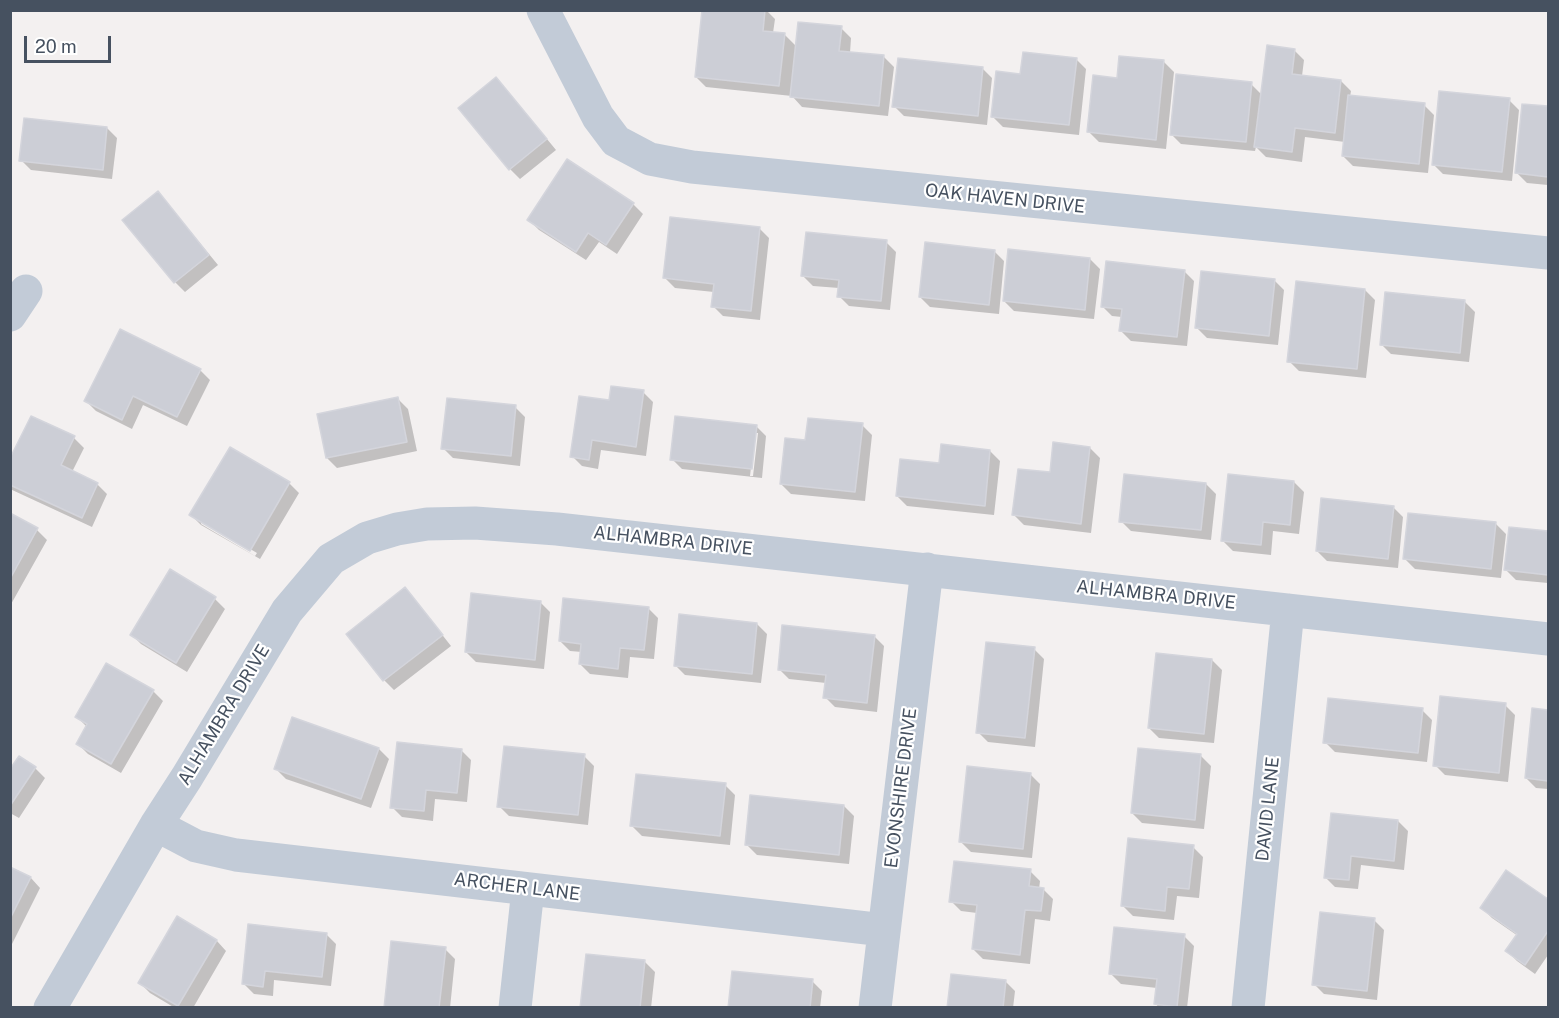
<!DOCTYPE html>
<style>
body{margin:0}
#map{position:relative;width:1559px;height:1018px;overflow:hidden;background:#f3f0f0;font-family:"Public Sans",sans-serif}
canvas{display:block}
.frame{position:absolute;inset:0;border:12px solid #465160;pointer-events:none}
.scale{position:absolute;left:24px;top:36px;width:87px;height:27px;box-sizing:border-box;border:3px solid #465160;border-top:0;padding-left:8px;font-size:18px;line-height:21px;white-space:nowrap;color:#465160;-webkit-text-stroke:4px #fff;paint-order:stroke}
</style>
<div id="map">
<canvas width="1559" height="1018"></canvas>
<div class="frame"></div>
<div class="scale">20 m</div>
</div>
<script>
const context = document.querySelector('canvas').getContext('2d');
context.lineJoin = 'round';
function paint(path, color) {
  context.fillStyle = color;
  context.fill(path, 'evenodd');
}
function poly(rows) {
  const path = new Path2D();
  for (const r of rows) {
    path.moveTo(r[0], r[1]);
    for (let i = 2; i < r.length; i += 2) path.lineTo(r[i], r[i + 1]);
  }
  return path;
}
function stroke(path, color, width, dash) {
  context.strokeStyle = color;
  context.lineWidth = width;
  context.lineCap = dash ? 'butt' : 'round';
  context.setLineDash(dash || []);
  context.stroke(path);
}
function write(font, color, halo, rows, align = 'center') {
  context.font = font + ' "Public Sans",sans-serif';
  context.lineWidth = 4.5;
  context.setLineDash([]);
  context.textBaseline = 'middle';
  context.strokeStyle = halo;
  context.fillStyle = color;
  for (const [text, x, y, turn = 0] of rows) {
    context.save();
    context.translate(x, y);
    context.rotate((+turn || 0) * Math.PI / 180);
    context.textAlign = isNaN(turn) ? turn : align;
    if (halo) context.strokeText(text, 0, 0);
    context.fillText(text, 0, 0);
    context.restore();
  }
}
paint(poly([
 [703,10,766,10,775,19,773,33,784,34,797,47,841,28,851,38,850,53,884,57,894,67,888,116,802,107,792,96,706,87,696,77],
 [1294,50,1304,60,1302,76,1341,81,1351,91,1350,97,1424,105,1434,115,1428,173,1353,166,1343,156,1345,142,1305,137,1302,162,1266,157,1256,147,1255,151,1181,144,1171,134,1251,84,1262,95],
 [1076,59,1086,69,1079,135,1003,127,993,117,1022,76],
 [1164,62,1174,72,1166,149,1099,142,1089,132,1118,79],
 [982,68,992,78,987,125,904,116,894,106],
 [506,89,556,150,520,179,510,169],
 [1509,100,1519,110,1512,181,1443,174,1433,164],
 [1524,105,1548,108,1548,185,1527,183,1517,173],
 [107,128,117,138,112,179,31,170,21,160],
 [568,161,633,204,643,214,617,254,599,242,586,260,539,230,529,220],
 [167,203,218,265,185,292,175,282],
 [759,228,769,238,760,320,723,316,713,306,714,292,675,288,665,278],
 [886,242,896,252,890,310,849,306,839,296,839,288,813,286,803,276],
 [994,251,1004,261,999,314,930,307,920,297],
 [1090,259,1100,269,1094,319,1014,311,1004,301],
 [1184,271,1194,281,1187,346,1131,341,1121,331,1122,317,1112,316,1102,306],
 [1274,280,1284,290,1278,345,1207,338,1197,328],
 [1365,290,1375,300,1366,378,1299,371,1289,361],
 [1465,302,1475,312,1469,362,1391,354,1381,344],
 [200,370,210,380,187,426,143,405,132,429,96,411,86,401],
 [643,392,653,402,646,456,601,450,598,469,582,466,572,456,610,402],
 [398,399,408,409,417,451,337,468,327,458],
 [515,407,525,417,520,466,453,458,443,448],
 [862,425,872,435,865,501,791,494,781,484,807,442],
 [756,426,766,436,762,478,682,469,672,459],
 [755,433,758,433,753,476,750,476],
 [74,438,84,448,72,472,97,484,107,494,92,527,10,489,10,462],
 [1090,448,1100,458,1091,533,1024,525,1014,515,1051,474],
 [990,451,1000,461,994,515,907,506,897,496,940,464],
 [1294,482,1304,492,1299,534,1273,531,1271,555,1233,551,1223,541],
 [289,483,299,493,260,559,201,525,191,515],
 [201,520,257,553,255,556,201,524],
 [1206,484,1216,494,1211,540,1131,531,1121,521],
 [1393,507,1403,517,1398,568,1327,561,1317,551],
 [10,515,37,530,47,540,10,606],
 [1496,524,1506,534,1501,578,1415,569,1405,559],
 [1510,528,1548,532,1548,583,1516,580,1506,570],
 [170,571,215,599,225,609,187,672,141,644,132,635],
 [404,589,414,599,451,646,394,690,384,680],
 [540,602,550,612,544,669,476,662,466,652],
 [648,608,658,618,654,659,630,657,628,678,590,674,580,664,582,652,570,651,560,641],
 [757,624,767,634,761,683,685,675,675,665],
 [874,636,884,646,877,712,835,707,825,697,826,683,789,679,779,669],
 [1034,649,1044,659,1035,747,988,742,978,732],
 [1212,660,1222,670,1214,743,1159,738,1149,728],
 [153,691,163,701,121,773,88,754,78,744,87,727,77,717],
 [1505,705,1515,715,1508,782,1445,775,1435,765],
 [1422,710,1432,720,1427,762,1335,752,1325,742],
 [1533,710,1548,711,1548,789,1536,788,1526,778],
 [293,719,379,749,389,759,371,808,286,779,276,769],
 [461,750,471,760,467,802,435,799,433,821,402,817,392,807],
 [584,756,594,766,588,825,509,816,499,806],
 [1201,756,1211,766,1204,829,1142,823,1132,813],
 [20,758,35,768,45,778,19,818,10,813,10,772],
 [1030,774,1040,784,1032,858,971,852,961,842],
 [725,785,735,795,730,845,642,836,632,826],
 [844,806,854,816,849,864,757,855,747,845],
 [1332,814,1398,821,1408,831,1404,870,1361,865,1358,889,1335,887,1325,877],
 [1193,847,1203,857,1199,898,1177,896,1174,920,1133,916,1123,906],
 [10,868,31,878,40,888,10,948],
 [1030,871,1040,881,1039,889,1043,889,1053,899,1050,921,1035,919,1030,964,983,959,973,949,977,913,961,911,951,901],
 [1507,872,1548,901,1548,955,1535,974,1517,961,1507,951,1518,936,1492,918,1482,908],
 [178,918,217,941,226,951,193,1008,175,1008,150,993,140,983],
 [1374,920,1384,930,1377,1000,1324,994,1314,984],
 [326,934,336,944,331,986,274,980,273,996,254,994,244,984],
 [1184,936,1194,946,1187,1008,1159,1008,1156,1004,1157,988,1121,984,1111,974],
 [445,949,455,959,450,1008,385,1008],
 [645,962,655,972,651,1008,582,1008],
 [812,981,822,991,820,1008,729,1008],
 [1005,981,1015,991,1013,1008,949,1008]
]), '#0003');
const building = poly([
 [702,10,765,10,763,31,785,33,779,86,695,77,702,10],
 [798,22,842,26,839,51,884,55,879,106,790,97,798,22],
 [1267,45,1295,49,1292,74,1341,80,1335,133,1295,128,1292,152,1254,147,1267,45],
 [1023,52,1077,58,1069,125,991,117,996,71,1020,74,1023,52],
 [1119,56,1164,60,1156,140,1087,132,1093,75,1117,78,1119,56],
 [898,58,983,67,978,116,892,107,898,58],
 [1176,74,1252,82,1246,142,1170,135,1176,74],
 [496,77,547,139,509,170,458,108,496,77],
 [1439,91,1510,98,1502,172,1432,165,1439,91],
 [1348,95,1425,103,1419,164,1342,156,1348,95],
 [1522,104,1548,106,1548,177,1515,173,1522,104],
 [24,118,107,127,103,170,19,161,24,118],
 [567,159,634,203,606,245,588,233,576,252,527,220,567,159],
 [158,191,209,255,174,283,122,220,158,191],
 [670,217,760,227,751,311,711,307,714,284,663,278,670,217],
 [806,232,887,240,881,301,837,297,839,280,801,276,806,232],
 [925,242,995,250,989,305,919,297,925,242],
 [1008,249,1090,258,1085,310,1003,301,1008,249],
 [1106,261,1185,270,1177,337,1119,331,1122,309,1101,307,1106,261],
 [1201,271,1275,279,1269,336,1195,328,1201,271],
 [1296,281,1365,289,1357,369,1287,362,1296,281],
 [1385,292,1465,300,1460,353,1380,345,1385,292],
 [120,329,201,369,177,417,133,396,122,420,84,401,120,329],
 [611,386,644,390,636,447,592,440,589,460,570,457,579,396,609,400,611,386],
 [398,397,407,442,326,458,317,414,398,397],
 [447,398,516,405,511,456,441,449,447,398],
 [31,416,75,436,61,465,98,483,82,518,10,485,10,458,31,416],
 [675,416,757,425,752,469,670,460,675,416],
 [808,418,863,423,855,492,780,484,785,438,805,440,808,418],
 [1053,442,1090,447,1081,524,1012,515,1018,469,1050,472,1053,442],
 [941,444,990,450,985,506,896,496,900,459,939,463,941,444],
 [230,447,290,482,250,551,189,515,230,447],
 [1124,474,1206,483,1201,530,1119,522,1124,474],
 [1228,474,1294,481,1290,525,1263,522,1261,545,1221,541,1228,474],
 [1321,498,1394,506,1388,559,1316,551,1321,498],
 [10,513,38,528,10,579,10,513],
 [1408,513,1496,522,1491,569,1403,559,1408,513],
 [1509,527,1548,531,1548,575,1504,570,1509,527],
 [170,569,216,597,176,663,130,635,170,569],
 [405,587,443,635,383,681,346,634,405,587],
 [471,593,541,601,535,660,465,652,471,593],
 [563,598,649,607,644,650,620,648,618,669,579,664,581,644,559,641,563,598],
 [679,614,757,623,752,674,674,666,679,614],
 [782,625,875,635,867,703,823,698,826,675,778,670,782,625],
 [986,642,1035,647,1025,738,976,733,986,642],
 [1156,653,1212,659,1204,734,1148,728,1156,653],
 [106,663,154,690,111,764,76,744,87,724,75,717,106,663],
 [1440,696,1506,703,1499,773,1433,766,1440,696],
 [1328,698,1423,708,1418,753,1323,743,1328,698],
 [1532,708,1548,710,1548,781,1525,778,1532,708],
 [292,717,379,748,361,799,274,769,292,717],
 [397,742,462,749,457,793,426,790,424,811,390,808,397,742],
 [504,746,585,754,578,815,497,807,504,746],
 [1138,748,1201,754,1195,820,1131,813,1138,748],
 [19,756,36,767,10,806,10,769,19,756],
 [967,766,1031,773,1023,849,959,842,967,766],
 [636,774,726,783,720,836,630,826,636,774],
 [750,795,844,805,839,855,745,845,750,795],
 [1331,813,1398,820,1394,861,1351,856,1349,880,1324,878,1331,813],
 [1128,838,1194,845,1189,889,1167,887,1165,911,1121,906,1128,838],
 [954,861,1031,869,1029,886,1044,888,1041,911,1025,910,1020,955,972,949,977,905,949,902,954,861],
 [10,867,31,877,10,919,10,867],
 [1506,870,1548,899,1548,931,1525,965,1505,951,1517,934,1480,908,1506,870],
 [1320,912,1375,918,1367,991,1312,985,1320,912],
 [177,916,217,940,178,1006,138,983,177,916],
 [248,924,327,933,322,977,265,971,263,987,242,984,248,924],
 [1114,927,1185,934,1177,1007,1154,1004,1157,979,1109,974,1114,927],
 [391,941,446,947,439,1008,384,1008,391,941],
 [586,954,645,960,640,1008,580,1008,586,954],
 [732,971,813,979,810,1008,728,1008,732,971],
 [951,974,1006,980,1003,1008,947,1008,951,974]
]);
paint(building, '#ccced6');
stroke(building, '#d4d5dc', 1.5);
stroke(poly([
 [543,10,598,117,616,141,650,159,692,167,1548,253],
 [10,315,26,291],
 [156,825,196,846,236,855,884,930],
 [50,1008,156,825,187,777,287,611,331,559,367,538,397,529,427,524,475,523,557,529,1548,639],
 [515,1008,528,889],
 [875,1008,927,569],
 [1248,1008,1288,610]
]), '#c2cbd7', 33);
write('18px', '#465160', '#fff', [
 ["OAK HAVEN DRIVE",1005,199,6],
 ["ALHAMBRA DRIVE",673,541,6],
 ["ALHAMBRA DRIVE",1156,595,6],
 ["ALHAMBRA DRIVE",224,715,-59],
 ["EVONSHIRE DRIVE",901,788,-83],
 ["DAVID LANE",1268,809,-84],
 ["ARCHER LANE",517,887,7]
]);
</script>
